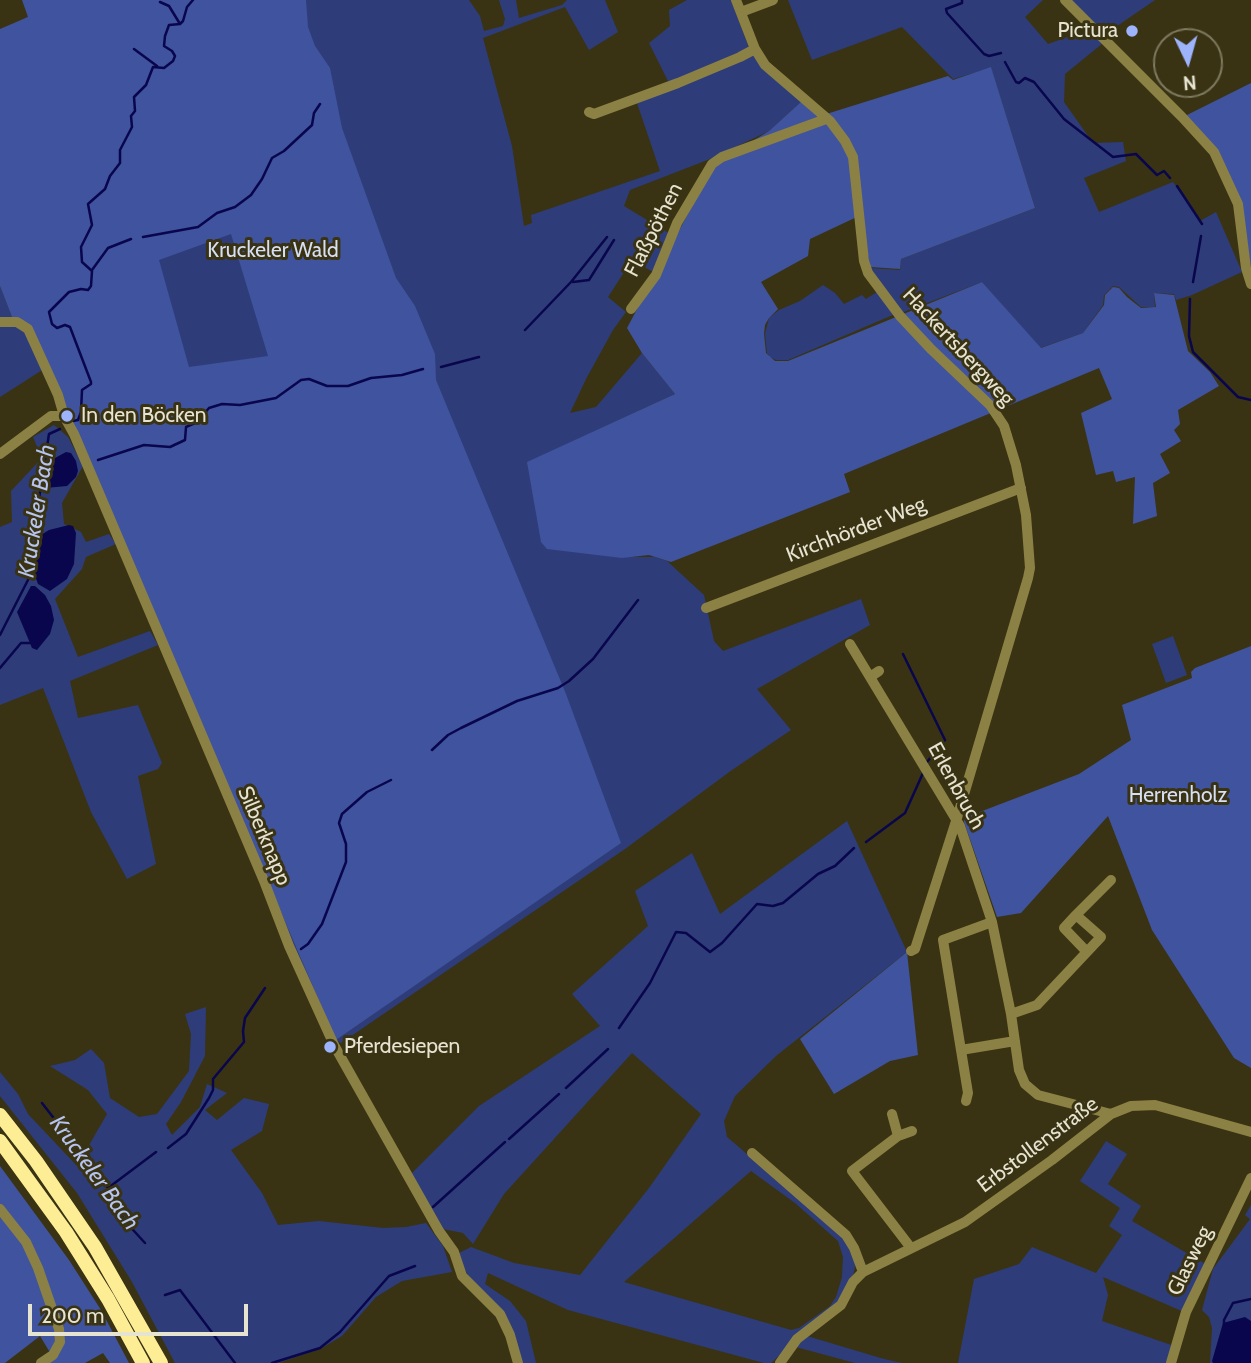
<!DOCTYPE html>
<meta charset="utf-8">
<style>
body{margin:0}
#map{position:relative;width:1251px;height:1363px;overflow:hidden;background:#393313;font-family:Cabin,sans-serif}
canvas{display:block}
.north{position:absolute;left:1153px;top:28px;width:70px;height:70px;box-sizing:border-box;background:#393313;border:2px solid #7e795f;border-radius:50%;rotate:175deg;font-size:19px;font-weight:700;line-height:28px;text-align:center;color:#e6e3d1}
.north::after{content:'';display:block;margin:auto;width:24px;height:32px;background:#9db4fd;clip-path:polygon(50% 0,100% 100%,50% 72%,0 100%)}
.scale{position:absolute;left:28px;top:1304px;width:220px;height:32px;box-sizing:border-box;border:4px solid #e6e3d1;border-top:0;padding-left:9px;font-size:21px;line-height:24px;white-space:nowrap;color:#e6e3d1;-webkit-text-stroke:5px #393313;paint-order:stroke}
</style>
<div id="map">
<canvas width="1251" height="1363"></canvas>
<div class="north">N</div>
<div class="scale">200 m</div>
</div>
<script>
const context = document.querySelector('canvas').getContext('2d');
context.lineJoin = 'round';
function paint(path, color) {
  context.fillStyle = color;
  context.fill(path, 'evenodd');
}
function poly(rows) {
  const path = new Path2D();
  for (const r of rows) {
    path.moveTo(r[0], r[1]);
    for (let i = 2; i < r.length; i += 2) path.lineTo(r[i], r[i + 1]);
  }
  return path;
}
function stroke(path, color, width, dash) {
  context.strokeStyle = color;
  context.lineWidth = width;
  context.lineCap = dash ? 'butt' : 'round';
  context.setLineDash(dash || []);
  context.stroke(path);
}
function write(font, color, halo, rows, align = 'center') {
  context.font = font + ' Cabin,sans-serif';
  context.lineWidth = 6;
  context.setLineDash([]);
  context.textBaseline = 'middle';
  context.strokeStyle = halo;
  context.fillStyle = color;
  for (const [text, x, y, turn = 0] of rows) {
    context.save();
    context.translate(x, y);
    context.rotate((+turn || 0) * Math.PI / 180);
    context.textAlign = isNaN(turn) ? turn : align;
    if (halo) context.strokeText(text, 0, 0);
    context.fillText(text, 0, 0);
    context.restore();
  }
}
paint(poly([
 [32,0,469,0,480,16,484,31,503,26,505,19,499,0,516,0,519,18,562,5,567,0,605,0,618,32,589,50,565,7,483,38,512,146,524,226,532,223,531,215,660,171,637,103,753,54,802,101,769,131,710,159,630,190,624,206,670,234,655,273,632,260,608,297,626,312,613,330,586,379,570,413,596,407,642,353,675,394,529,462,618,557,655,557,667,561,704,595,714,641,723,651,861,599,870,625,757,689,791,730,732,770,625,849,341,1043,336,1040,432,973,333,1039,290,939,0,31,37,12],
 [687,0,731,0,749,48,669,83,649,43,670,26,669,10],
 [788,0,1043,0,1025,17,1048,44,1090,29,1103,43,1065,74,1064,102,1093,143,1123,142,1126,161,1084,178,1099,212,1173,182,1200,221,1216,212,1242,272,1192,295,1176,300,1174,294,1154,293,1155,307,1141,307,1119,287,1113,286,1104,295,1103,305,1083,333,1040,348,982,282,901,313,870,268,900,270,901,259,1035,208,991,68,953,79,902,27,812,60],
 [1070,0,1155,0,1104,35],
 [823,285,835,293,844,304,862,295,866,299,877,292,895,314,788,360,776,360,770,357,767,353,765,334,769,318,779,310,800,301],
 [0,286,12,317,19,318,29,326,47,367,0,397],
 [54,425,68,437,83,466,62,503,64,524,81,532,86,542,109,534,116,544,86,557,82,569,55,599,78,657,150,631,158,645,70,681,78,718,138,705,162,763,158,769,138,776,156,864,127,879,91,812,43,688,0,705,0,527,12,522,11,491,42,458,33,437],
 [1173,636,1187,675,1166,683,1152,644],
 [847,821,907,952,776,1056,735,1096,724,1121,727,1137,843,1236,856,1263,853,1275,840,1300,771,1363,764,1363,568,1310,488,1273,485,1284,510,1301,526,1321,536,1363,521,1363,519,1352,462,1266,459,1253,471,1247,514,1263,580,1275,649,1188,701,1114,632,1053,504,1194,473,1244,463,1233,443,1229,411,1174,479,1106,600,1026,572,994,648,926,635,891,692,853,720,914],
 [751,1171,795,1203,838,1241,843,1257,842,1277,836,1297,830,1306,799,1328,791,1330,624,1282],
 [206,1007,205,1056,181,1102,166,1124,172,1135,200,1107,207,1084,227,1093,205,1110,217,1120,244,1098,269,1104,262,1131,231,1150,262,1193,278,1225,319,1221,383,1228,406,1227,426,1223,443,1246,452,1272,402,1281,376,1297,342,1336,320,1349,278,1363,175,1363,132,1282,77,1193,0,1096,0,1072,18,1094,28,1114,77,1166,107,1114,88,1090,50,1066,75,1060,91,1049,104,1063,110,1098,139,1117,157,1114,189,1071,191,1034,185,1014],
 [1106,1141,1127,1154,1108,1184,1141,1206,1132,1221,1207,1265,1184,1312,1103,1277,1108,1295,1102,1321,1174,1346,1169,1363,958,1363,974,1279,1019,1264,1032,1247,1096,1273,1122,1235,1109,1226,1120,1208,1080,1181],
 [1251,1205,1251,1363,1210,1363,1212,1328,1209,1317,1202,1310,1213,1269,1250,1219,1245,1215],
 [807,1336,884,1359,902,1363,855,1363,796,1347]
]), '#2e3d79');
paint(poly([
 [22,0,306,0,308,27,315,46,330,68,342,128,396,278,415,306,435,354,436,380,566,694,621,843,336,1040,29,326,19,318,12,317,0,286,0,29,28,17],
 [231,234,268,356,189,367,159,260],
 [991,67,1035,208,901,259,900,269,870,267,861,215,810,239,808,256,761,282,778,309,769,318,765,325,764,334,766,353,775,361,788,361,982,282,1041,348,1083,333,1104,305,1105,295,1113,287,1119,288,1127,297,1141,308,1156,307,1154,293,1174,295,1188,351,1210,372,1219,386,1178,410,1180,424,1174,430,1181,441,1160,454,1170,473,1153,483,1157,516,1133,524,1135,477,1116,482,1113,471,1096,475,1081,413,1112,399,1099,368,844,474,850,492,671,562,649,555,622,558,547,549,541,542,527,462,675,394,642,353,627,328,714,165,769,131,802,101,820,116,948,76,953,80],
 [1251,83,1251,268,1241,203,1217,151,1185,116],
 [1251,646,1251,1068,1234,1058,1152,930,1108,816,1021,913,997,917,964,822,964,818,1079,774,1131,740,1122,705,1192,678,1191,672,1195,668],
 [907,952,918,1055,890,1061,834,1094,800,1039],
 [0,1166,69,1260,101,1310,129,1363,110,1363,103,1353,85,1363,48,1363,54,1359,40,1336,5,1363,0,1363]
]), '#40539e');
paint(poly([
 [66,452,71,453,76,461,78,471,76,477,67,486,45,488,48,457,55,458],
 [69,525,73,526,76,533,74,564,67,579,50,591,38,584,34,573,41,535,49,530],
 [31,586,35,586,45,595,51,606,54,620,50,634,37,650,32,648,17,612],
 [1245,1317,1251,1321,1251,1363,1213,1363,1212,1361,1223,1323]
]), '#09064e');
stroke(poly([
 [962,0,962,3,946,9,947,13,984,54,989,56,1001,53],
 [160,2,169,6,180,24],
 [134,49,157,66],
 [1005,62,1016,82,1019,83,1025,78,1034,82,1064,119,1113,157,1136,154,1157,175,1164,171,1170,178],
 [1177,186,1202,224],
 [143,237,198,227,217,213,235,207,251,195,262,179,272,158,284,151,312,125,314,113,320,104],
 [92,270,108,248,131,239],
 [573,282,589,280,614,240],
 [1193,282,1201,236],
 [1190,299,1189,336,1193,352,1238,397,1251,400],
 [525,330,571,282,607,237],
 [441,367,479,357],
 [73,421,78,420,81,412,82,390,91,384,91,382,70,327,65,325,57,328,52,324,49,312,69,292,81,289,88,290,91,286,92,271,82,262,81,247,92,225,88,204,105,189,110,176,120,163,120,150,132,127,131,116,135,111,134,97,146,85,153,67,164,68,173,61,175,56,172,51,164,46,165,36,169,25,180,24,183,21,187,7,193,0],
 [98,460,144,445,170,447,185,440,186,427,197,422,209,408,222,404,240,405,276,398,301,380,309,379,327,386,348,386,371,378,402,375,423,369],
 [0,635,31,574,37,537,36,518,49,434,60,429],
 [903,654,945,740,927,762],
 [0,668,21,643,30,643],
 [432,750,448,735,461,728,517,701,558,688,569,681,593,659,638,600],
 [866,842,905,813,923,773],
 [301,949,308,944,322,924,346,862,346,844,339,823,342,814,367,792,391,780],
 [619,1028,650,983,676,932,686,933,710,952,722,943,757,904,773,906,783,903,818,874,835,866,854,848],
 [566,1088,608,1049],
 [42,1103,108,1188,124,1220,145,1243],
 [509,1139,559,1094],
 [168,1148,186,1134,209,1098,213,1090,213,1079,244,1042,243,1031,245,1018,265,988],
 [108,1188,156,1152],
 [433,1207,505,1142],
 [165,1295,180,1290,235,1363],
 [1224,1324,1224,1320,1233,1303,1251,1299],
 [272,1363,320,1348,340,1332,389,1276,415,1266]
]), '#09064e', 2.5);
stroke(poly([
 [736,0,755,49,765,65,830,121,845,141,853,157,864,261,868,273,900,316,930,348,990,405,1004,426,1016,465,1026,515,1030,568,1028,578,957,818,915,949,911,951],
 [1065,0,1182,117,1214,152,1238,204,1246,268,1251,284],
 [741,12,773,0],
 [589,112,594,114,678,83,740,57,755,49],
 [631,309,656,275,677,223,712,164,722,157,826,119],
 [0,322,17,322,28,329,58,395,64,416,74,434,264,881,289,946,334,1045,439,1231,454,1252,462,1276,500,1314,510,1335,518,1363],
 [0,454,51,416,64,416],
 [706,608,1021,488],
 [850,644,960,826,992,922,1011,1014,1019,1070,1025,1084,1038,1095,1111,1114],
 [870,677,879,671],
 [1076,915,1064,928,1087,952],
 [1011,1014,1037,1005,1101,937,1076,915,1111,880],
 [961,1050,1015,1041],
 [966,1101,968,1093,943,940,992,922],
 [892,1114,898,1136],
 [752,1153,846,1235,854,1248,863,1272],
 [0,1209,26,1242,38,1268,59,1329,60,1342,53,1355,41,1363],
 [911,1248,852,1171,898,1136,912,1131],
 [780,1363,797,1339,841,1305,853,1282,863,1272,965,1222,1052,1160,1111,1114,1131,1106,1155,1105,1251,1132],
 [1171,1363,1186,1312,1251,1178]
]), '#8c8144', 10);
stroke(poly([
 [0,1115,36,1161,95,1247,161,1363],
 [0,1141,66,1232,108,1299,143,1363]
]), '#fdee96', 14);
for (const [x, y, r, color] of [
 [1132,31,7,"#9db4fd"],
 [67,416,7,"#9db4fd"],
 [330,1047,7,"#9db4fd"]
]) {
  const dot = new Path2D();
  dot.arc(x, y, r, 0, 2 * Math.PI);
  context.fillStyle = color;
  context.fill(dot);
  stroke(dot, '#393313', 2.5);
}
write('21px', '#e6e3d1', '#393313', [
 ["Pictura",1118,31,"right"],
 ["In den Böcken",81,416],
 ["Pferdesiepen",344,1047]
], 'left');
write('21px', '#e6e3d1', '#393313', [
 ["Flaßpöthen",654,230,-63],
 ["Hackertsbergweg",958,347,47],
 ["Kirchhörder Weg",856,530,-21],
 ["Erlenbruch",956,786,61],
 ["Silberknapp",264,836,67],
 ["Erbstollenstraße",1038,1145,-37],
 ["Glasweg",1190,1261,-64]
]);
write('21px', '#d7dff4', '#393313', [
 ["Kruckeler Wald",273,251],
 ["Herrenholz",1178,796]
]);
write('italic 23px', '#b6c4ef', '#393313', [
 ["Kruckeler Bach",37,511,-81],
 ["Kruckeler Bach",94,1173,54]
]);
</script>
